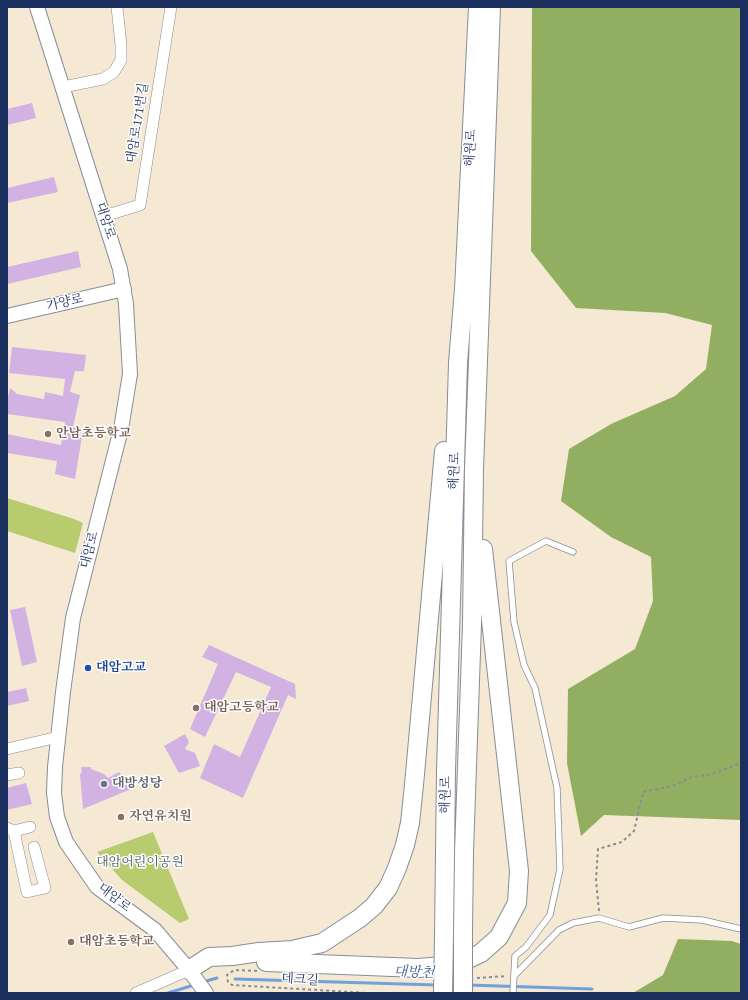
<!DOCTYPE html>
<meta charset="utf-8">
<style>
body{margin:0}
#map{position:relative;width:748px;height:1000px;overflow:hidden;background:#f5e9d3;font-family:"Gentium Book Plus",serif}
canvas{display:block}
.frame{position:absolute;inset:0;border:8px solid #1b2f5e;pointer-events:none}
</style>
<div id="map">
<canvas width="748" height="1000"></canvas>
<div class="frame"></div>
</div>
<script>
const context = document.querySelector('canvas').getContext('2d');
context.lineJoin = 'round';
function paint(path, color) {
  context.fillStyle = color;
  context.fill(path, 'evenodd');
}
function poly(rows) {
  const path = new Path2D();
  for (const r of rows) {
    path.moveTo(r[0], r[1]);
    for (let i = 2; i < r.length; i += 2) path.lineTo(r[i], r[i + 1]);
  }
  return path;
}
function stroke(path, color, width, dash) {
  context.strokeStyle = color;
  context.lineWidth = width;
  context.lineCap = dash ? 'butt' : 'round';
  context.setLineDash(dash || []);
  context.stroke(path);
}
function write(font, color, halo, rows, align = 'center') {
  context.font = font + ' "Gentium Book Plus","Noto Serif KR",serif';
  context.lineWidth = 3;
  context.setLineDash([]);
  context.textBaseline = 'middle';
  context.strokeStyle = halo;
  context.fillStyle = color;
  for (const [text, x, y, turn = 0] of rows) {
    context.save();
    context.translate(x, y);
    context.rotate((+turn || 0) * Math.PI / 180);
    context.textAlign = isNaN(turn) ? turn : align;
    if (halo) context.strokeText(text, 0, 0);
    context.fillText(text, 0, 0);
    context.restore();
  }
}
paint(poly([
 [7,498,74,519,83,523,75,553,7,531],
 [153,832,189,919,180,923,122,880,97,852]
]), '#b8cb6e');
paint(poly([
 [532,7,741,7,741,820,604,815,581,836,567,763,568,689,635,649,653,601,651,557,611,537,561,501,569,449,611,424,675,396,706,369,712,325,665,313,576,308,531,251],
 [678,939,732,941,741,944,741,993,633,993,663,975]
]), '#92af61');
stroke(poly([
 [235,979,436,985],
 [203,982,217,978],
 [468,985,592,989],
 [168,993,194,985]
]), '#71a1db', 3);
paint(poly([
 [32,103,36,118,7,125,7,109],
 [54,177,58,192,7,203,7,188],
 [78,251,81,267,7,284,7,267],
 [12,347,86,355,84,371,75,371,70,392,80,395,73,427,83,430,75,479,55,474,57,461,7,453,7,434,61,445,65,422,7,414,7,402,10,388,17,394,44,399,45,392,63,396,65,379,9,373],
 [25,607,37,662,22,666,10,610],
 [209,645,295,684,296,699,288,695,243,798,200,778,214,744,240,757,271,687,236,672,205,737,190,729,218,664,202,657],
 [26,688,29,701,7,706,7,692],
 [185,734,189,742,185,749,195,753,200,766,179,773,164,746],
 [81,767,91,767,91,769,104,774,108,778,119,772,131,789,83,809,80,774,82,772],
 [26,783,32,804,7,810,7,788]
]), '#d2b2e2');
const service = poly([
 [514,976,559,930,573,923,599,918,629,927,663,918,702,920,741,929],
 [513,993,515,956,526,947,550,915,560,869,557,788,535,688,524,665,514,622,509,561,546,541,573,552]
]);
const minor = poly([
 [63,87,103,79,114,72,121,60,121,45,117,7],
 [104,216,140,205,171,7],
 [7,749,58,737],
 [7,775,19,773],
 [7,828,14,831,30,827],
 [14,831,27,892,45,888,34,847],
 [136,993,189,970]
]);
const tertiary = poly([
 [37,7,120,269,126,304,130,374,121,429,73,618,63,692,55,767,54,793,57,817,66,842,97,887,155,930,189,970,206,993],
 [7,316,124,289]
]);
const trunk = poly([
 [463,933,464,852,472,624,474,469,491,7],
 [444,936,446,771,458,363,464,289,478,7],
 [266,962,418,968,456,965,481,953,499,937,517,903,519,871,483,549],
 [189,970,209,957,232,956,259,952,292,950,322,943,360,918,374,906,388,888,397,868,405,845,410,823,414,785,444,451]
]);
stroke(service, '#888c98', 7);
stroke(minor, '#888c98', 12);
stroke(tertiary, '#888c98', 16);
stroke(trunk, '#888c98', 20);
stroke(poly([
 [599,911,596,880,598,849,622,842,634,831,643,792,672,786,692,777,712,774,741,763],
 [257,971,234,970,227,975,228,982,232,985,367,993],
 [477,978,507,976]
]), '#888c98', 2, [3, 3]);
stroke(service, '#fff', 5.5);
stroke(minor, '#fff', 11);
stroke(tertiary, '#fff', 14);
stroke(trunk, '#fff', 18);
const trunkBridge = poly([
 [463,933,463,993],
 [443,993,444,936]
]);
stroke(trunkBridge, '#888c98', 20, []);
stroke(trunkBridge, '#fff', 18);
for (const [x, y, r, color] of [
 [48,434,4,"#8d6e63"],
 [88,668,4,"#1a4fb4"],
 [196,708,4,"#8d6e63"],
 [104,784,4,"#6b7280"],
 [121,817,4,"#8d6e63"],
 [71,942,4,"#8d6e63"]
]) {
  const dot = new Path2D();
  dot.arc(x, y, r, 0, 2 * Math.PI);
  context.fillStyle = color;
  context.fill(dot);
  stroke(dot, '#fff', 1.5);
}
write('13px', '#1b2f5e', '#fff', [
 ["대암로171번길",138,123,-81],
 ["해원로",471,148,-87],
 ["대암로",105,221,72],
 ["가양로",65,303,-13],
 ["해원로",455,471,-88],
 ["대암로",90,550,-76],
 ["해원로",446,795,-89],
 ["대암로",114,898,38],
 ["데크길",300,980,4]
]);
write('bold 13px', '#785e54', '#fff', [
 ["안남초등학교",56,434],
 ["대암고등학교",204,708],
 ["자연유치원",129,817],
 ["대암초등학교",79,942]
], 'left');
write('bold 13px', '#164399', '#fff', [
 ["대암고교",96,668]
], 'left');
write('bold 13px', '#5b616d', '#fff', [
 ["대방성당",112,784]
], 'left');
write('13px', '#4a5e63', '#fff', [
 ["대암어린이공원",140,863]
]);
write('italic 14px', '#3d5d90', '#fff', [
 ["대방천",414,973,2]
]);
</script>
